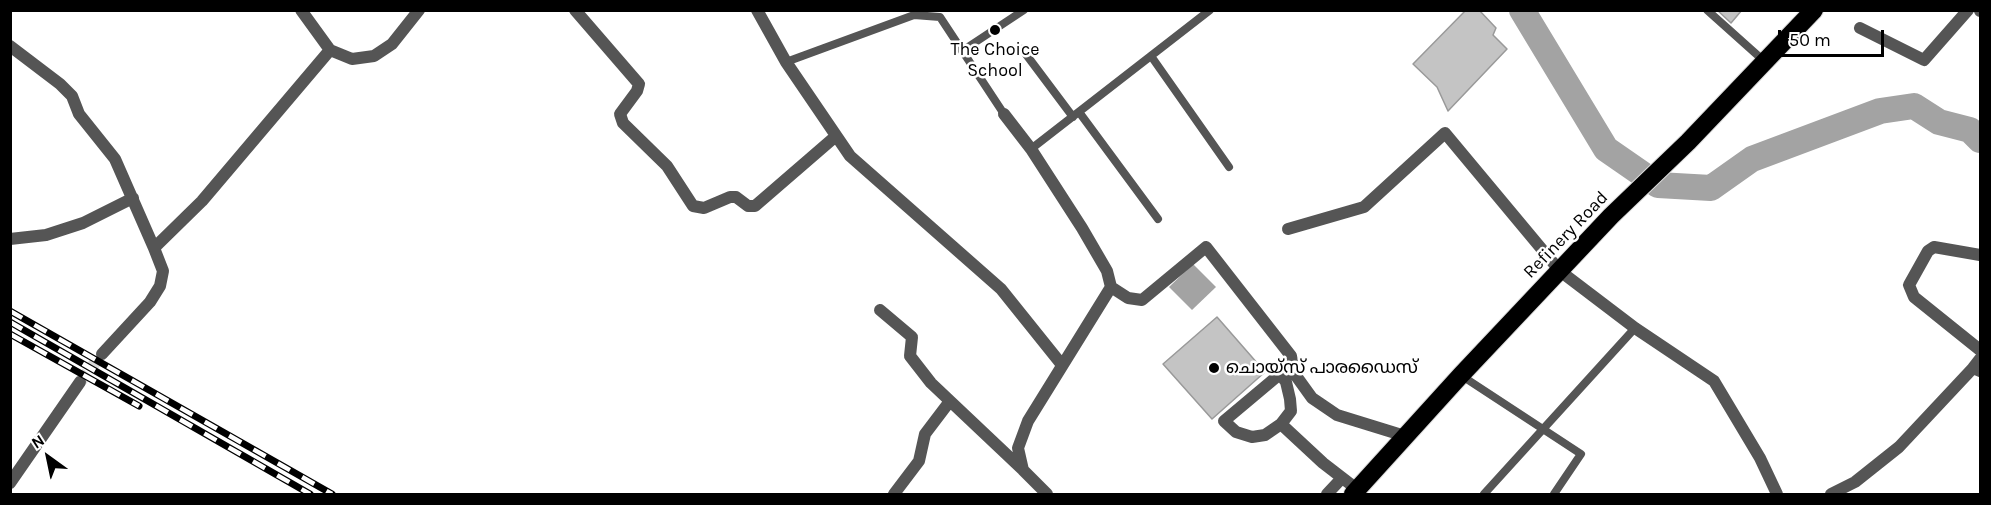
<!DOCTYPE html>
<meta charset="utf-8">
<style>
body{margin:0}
#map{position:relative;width:1991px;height:505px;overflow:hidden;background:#fff;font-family:Karla,sans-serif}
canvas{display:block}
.frame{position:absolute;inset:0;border:12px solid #000;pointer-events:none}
.north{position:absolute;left:18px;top:427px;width:60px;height:60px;-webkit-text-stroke:4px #fff;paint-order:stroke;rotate:327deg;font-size:16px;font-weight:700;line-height:24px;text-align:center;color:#000}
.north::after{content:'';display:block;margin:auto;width:21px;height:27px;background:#000;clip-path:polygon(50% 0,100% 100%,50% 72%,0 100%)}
.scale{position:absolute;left:1778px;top:30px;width:106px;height:27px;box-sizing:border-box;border:3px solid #000;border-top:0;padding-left:8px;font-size:18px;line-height:21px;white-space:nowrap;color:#000;-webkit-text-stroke:4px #fff;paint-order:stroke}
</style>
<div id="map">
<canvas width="1991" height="505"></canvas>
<div class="frame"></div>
<div class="north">N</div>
<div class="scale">50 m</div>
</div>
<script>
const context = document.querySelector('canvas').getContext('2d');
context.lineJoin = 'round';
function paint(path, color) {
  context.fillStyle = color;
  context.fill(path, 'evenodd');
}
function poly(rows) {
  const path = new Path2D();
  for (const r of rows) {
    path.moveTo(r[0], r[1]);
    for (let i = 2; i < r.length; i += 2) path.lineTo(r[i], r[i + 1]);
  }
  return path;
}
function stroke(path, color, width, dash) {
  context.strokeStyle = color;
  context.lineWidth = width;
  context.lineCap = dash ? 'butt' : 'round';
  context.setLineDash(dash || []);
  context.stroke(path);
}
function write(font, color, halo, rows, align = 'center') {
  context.font = font + ' Karla,"Noto Sans Malayalam",sans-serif';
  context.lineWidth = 5;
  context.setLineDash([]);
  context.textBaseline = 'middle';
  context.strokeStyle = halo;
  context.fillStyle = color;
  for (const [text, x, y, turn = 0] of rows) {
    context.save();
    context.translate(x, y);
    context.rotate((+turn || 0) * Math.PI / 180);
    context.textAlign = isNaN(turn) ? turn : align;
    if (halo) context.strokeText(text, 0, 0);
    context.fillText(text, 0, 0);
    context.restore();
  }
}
paint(poly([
 [1193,264,1216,287,1192,310,1169,287]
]), '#a3a3a3');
stroke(poly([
 [1522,10,1606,149,1658,185,1711,188,1752,159,1880,111,1914,106,1939,122,1970,130,1980,140]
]), '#a3a3a3', 26);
const building = poly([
 [1466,10,1479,10,1496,28,1493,35,1507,49,1448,111,1437,87,1413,64,1466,10],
 [1717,10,1742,10,1731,23,1717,10],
 [1217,317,1265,372,1212,419,1163,364,1217,317]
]);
paint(building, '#c4c4c4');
stroke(building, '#999', 1.5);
stroke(poly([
 [80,382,102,354]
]), '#d9d9d9', 12, [12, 6]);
const highway = poly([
 [1353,494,1461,375,1611,216,1688,142,1814,10]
]);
stroke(highway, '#dbdbdb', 20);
stroke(poly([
 [1707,10,1764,61],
 [1022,49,1073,117],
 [962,51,1024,10],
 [1151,56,1229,167],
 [786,62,914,15,940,17,1004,114],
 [1079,112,1158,219],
 [1031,149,1210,10],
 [1462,376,1581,454,1554,494],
 [1484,494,1635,328]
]), '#555', 8);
stroke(poly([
 [301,10,330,50,352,59,374,56,392,44,419,10],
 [575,10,639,84,637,91,620,114,623,123,667,166,693,206,704,208,730,197,736,197,748,206,755,206,836,136],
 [757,10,786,62,850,156,1001,289,1062,365],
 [1980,10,1980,11],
 [1860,28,1924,60,1968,10],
 [10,46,60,84,72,96,79,114,115,159,154,248],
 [1004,114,1031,149,1082,228,1107,271,1111,287,1028,421,1018,448,1023,470,1047,494],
 [1288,229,1364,207,1445,133,1560,271,1635,328,1714,381,1760,458,1777,494],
 [10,239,46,235,83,223,133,198],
 [1980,255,1934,247,1928,251,1909,285,1914,297,1980,350],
 [1111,287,1128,298,1142,300,1206,247,1291,356,1294,373,1312,398,1337,415,1405,436],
 [880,310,912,337,910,356,931,383,1022,469],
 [102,354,150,302,160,286,163,271,154,248,202,201,330,50],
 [1973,368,1980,359],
 [1281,424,1291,411,1290,399,1286,382,1280,374,1224,421,1236,432,1252,437,1265,435,1281,424,1323,463,1358,490],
 [10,483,80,382],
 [894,494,919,461,925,434,950,401],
 [1327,494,1342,478],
 [1831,494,1855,482,1899,447,1973,368,1980,371]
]), '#555', 12);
stroke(highway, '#000', 18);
const rail = poly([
 [10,311,332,494],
 [10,322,310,494],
 [10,334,139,406]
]);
stroke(rail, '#000', 7);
stroke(rail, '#fff', 4.5, [14]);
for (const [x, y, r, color] of [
 [995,30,6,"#000"],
 [1214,368,6,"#000"]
]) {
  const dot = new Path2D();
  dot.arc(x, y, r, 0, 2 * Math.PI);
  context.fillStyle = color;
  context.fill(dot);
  stroke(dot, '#fff', 2);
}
write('18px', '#000', '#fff', [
 ["The Choice",995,50],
 ["School",995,71],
 ["ചൊയ്സ് പാരഡൈസ്",1226,368,"left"]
]);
write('18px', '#000', '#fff', [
 ["Refinery Road",1566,235,-46]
]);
</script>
